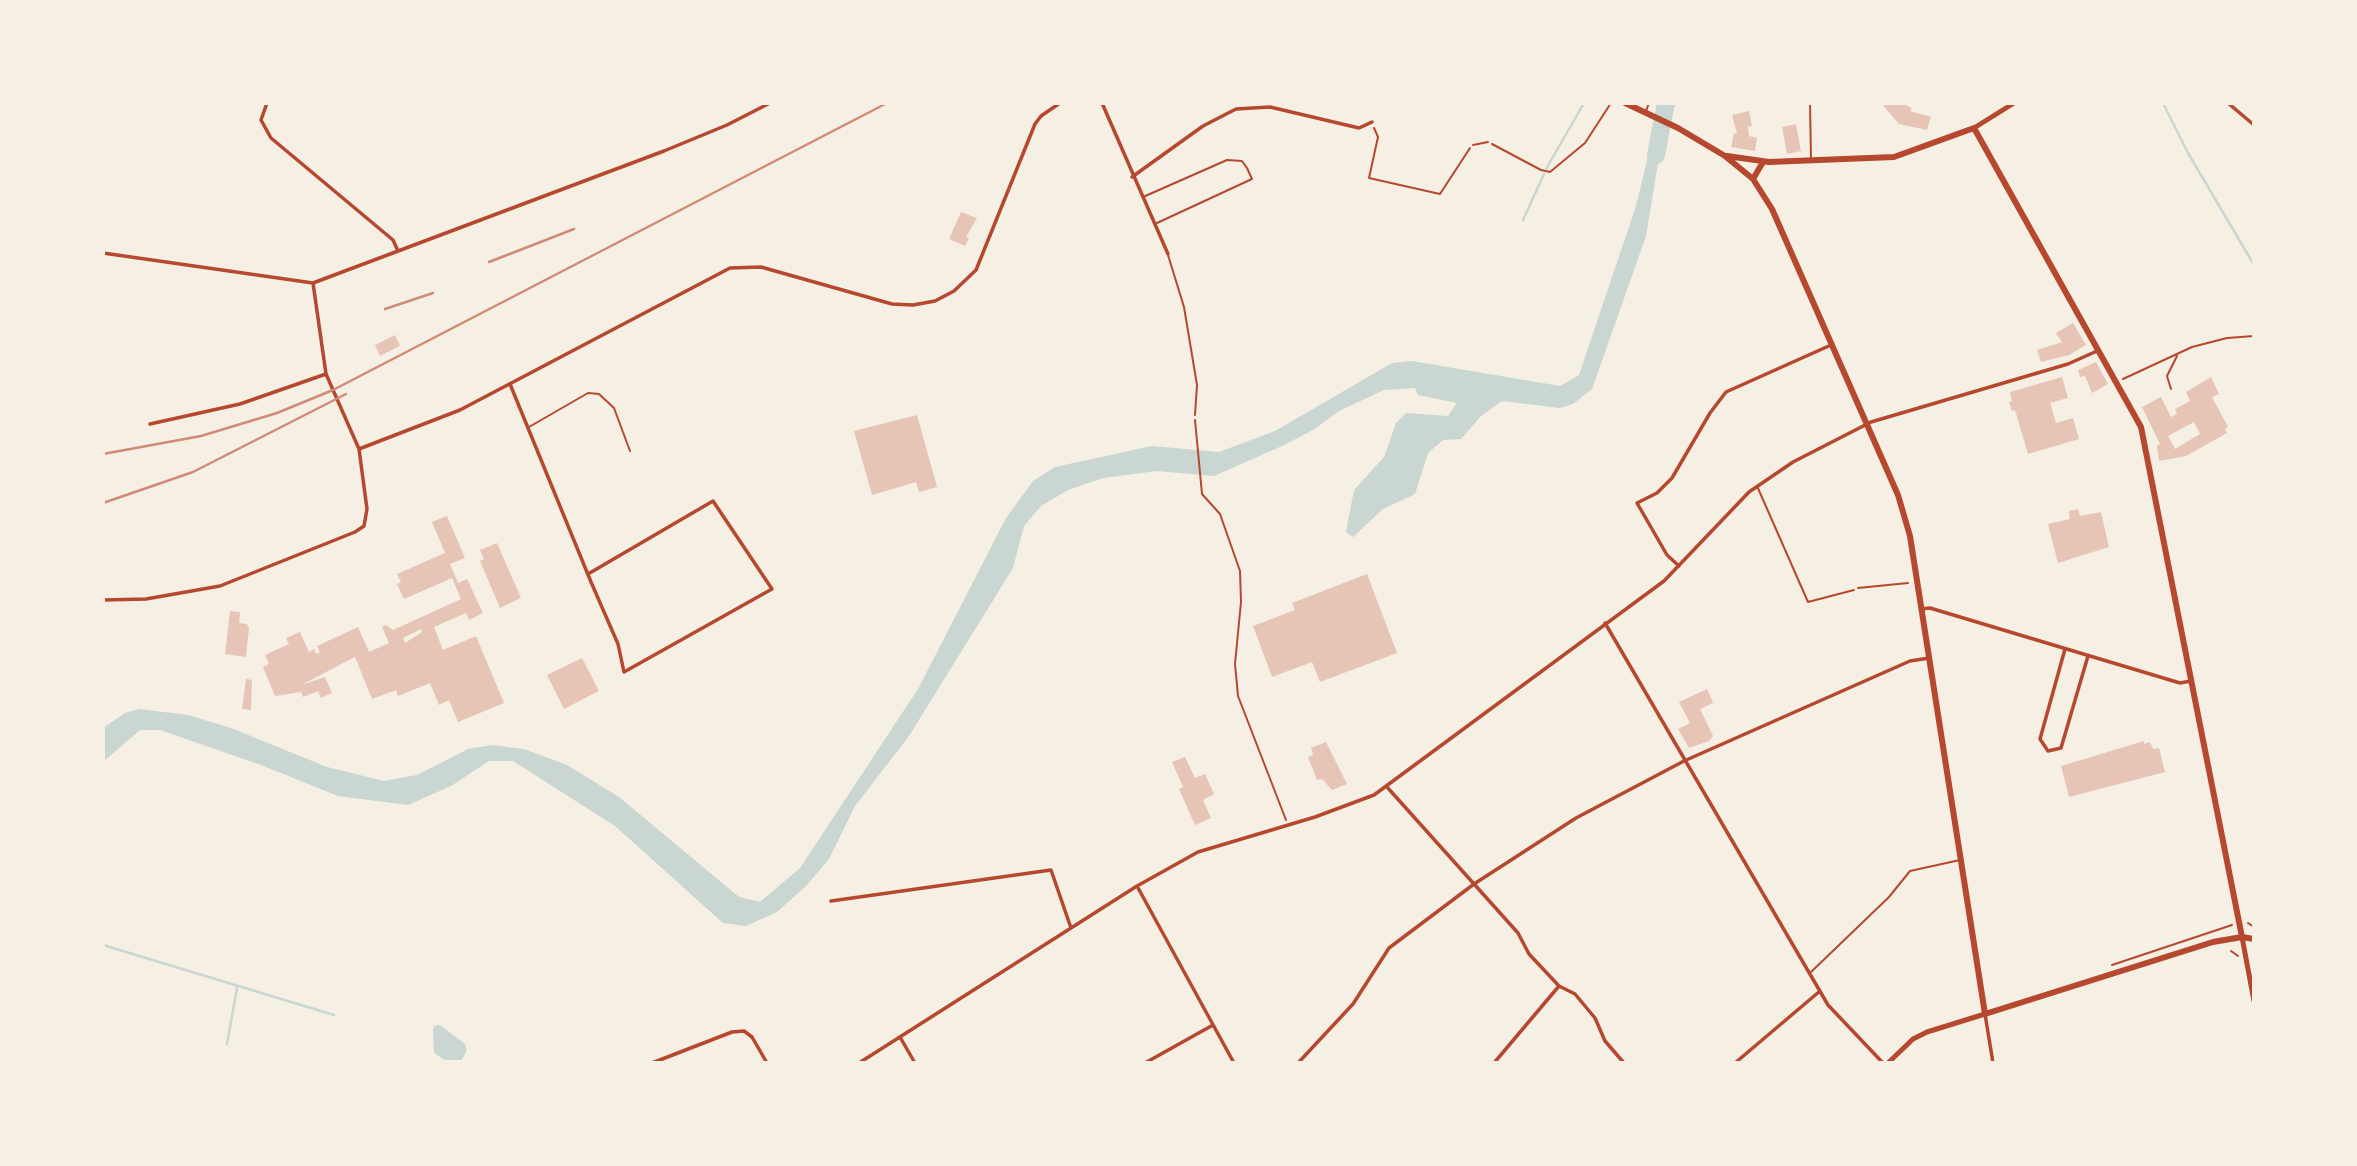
<!DOCTYPE html>
<style>
body{margin:0}
#map{position:relative;width:2357px;height:1166px;overflow:hidden;background:#f6efe4;font-family:Mulish,sans-serif}
canvas{display:block}
.frame{position:absolute;inset:0;border:105px solid #f6efe4;pointer-events:none}
</style>
<div id="map">
<canvas width="2357" height="1166"></canvas>
<div class="frame"></div>
</div>
<script>
const context = document.querySelector('canvas').getContext('2d');
context.lineJoin = 'round';
function paint(path, color) {
  context.fillStyle = color;
  context.fill(path, 'evenodd');
}
function poly(rows) {
  const path = new Path2D();
  for (const r of rows) {
    path.moveTo(r[0], r[1]);
    for (let i = 2; i < r.length; i += 2) path.lineTo(r[i], r[i + 1]);
  }
  return path;
}
function stroke(path, color, width, dash) {
  context.strokeStyle = color;
  context.lineWidth = width;
  context.lineCap = dash ? 'butt' : 'round';
  context.setLineDash(dash || []);
  context.stroke(path);
}
paint(poly([
 [1655,128,1663,133,1646,236,1592,389,1573,404,1560,408,1502,401,1481,416,1461,439,1443,440,1428,453,1415,494,1383,509,1353,537,1346,532,1354,490,1384,457,1396,423,1406,413,1448,416,1457,403,1418,395,1415,388,1384,390,1339,411,1313,430,1282,446,1214,476,1157,471,1103,478,1068,490,1041,506,1024,526,1013,568,909,736,855,806,829,859,806,886,777,912,746,926,723,923,615,826,513,761,489,761,451,786,408,805,338,796,261,765,160,730,140,730,103,762,103,728,125,713,139,709,188,715,231,728,327,767,384,781,417,775,468,749,492,745,524,749,567,765,619,797,739,897,760,902,800,868,918,689,1006,518,1033,481,1055,467,1152,446,1219,452,1275,431,1392,363,1412,361,1560,386,1579,375,1636,206],
 [440,1025,465,1044,467,1050,462,1060,445,1060,434,1053,433,1030,434,1026]
]), '#c9d6d2');
stroke(poly([
 [2163,103,2188,153,2254,265],
 [1546,169,1584,103],
 [1523,220,1544,174],
 [103,945,334,1015],
 [227,1044,237,988]
]), '#c9d6d2', 2.5);
stroke(poly([
 [1656,155,1666,103]
]), '#c9d6d2', 18);
paint(poly([
 [1881,103,1901,103,1912,108,1910,111,1931,117,1927,130,1899,124],
 [1749,111,1752,126,1748,127,1749,136,1757,138,1755,151,1731,147,1734,133,1737,134,1732,115],
 [1796,124,1801,151,1787,154,1782,127],
 [961,212,977,218,966,237,969,238,965,246,949,239],
 [2073,323,2086,345,2069,355,2041,362,2037,350,2062,342,2056,333],
 [395,335,400,346,380,356,375,345],
 [2096,362,2108,384,2092,393,2085,376,2080,377,2078,370],
 [2062,377,2068,398,2050,403,2051,406,2056,423,2073,418,2079,439,2028,454,2015,410,2012,411,2009,402,2012,401,2010,392],
 [2211,377,2219,394,2212,397,2228,427,2225,429,2227,433,2186,456,2159,461,2157,446,2160,444,2142,407,2161,397,2171,417,2177,414,2175,409,2190,401,2186,392],
 [2194,422,2200,434,2175,449,2168,436],
 [917,415,937,487,919,492,916,482,872,495,854,431],
 [2078,509,2080,516,2101,512,2109,547,2058,563,2048,524,2070,519,2069,511],
 [447,516,465,558,450,564,458,583,467,579,483,613,469,620,466,613,434,627,443,650,476,636,504,703,458,722,449,700,439,705,430,683,398,696,396,690,372,699,355,657,301,685,325,677,332,693,321,698,318,691,303,697,301,692,275,696,263,667,269,664,265,655,289,644,286,638,300,632,309,652,314,649,316,654,320,652,317,646,358,627,369,652,389,643,382,627,386,625,393,630,461,599,452,578,404,599,397,584,401,582,397,574,445,553,432,522],
 [421,629,422,632,405,643,403,638],
 [497,543,521,598,500,608,480,561,484,559,480,550],
 [1367,574,1397,653,1320,682,1312,662,1272,677,1253,626,1295,610,1292,603],
 [230,611,240,612,239,623,247,624,249,628,246,657,225,654],
 [582,658,599,691,564,709,547,675],
 [246,679,252,680,251,710,242,709],
 [1707,689,1713,703,1700,709,1713,736,1709,741,1689,748,1678,729,1690,723,1679,702],
 [2144,741,2144,744,2150,742,2153,749,2159,748,2165,772,2069,797,2061,766],
 [1326,742,1347,784,1332,790,1322,779,1317,780,1308,757,1313,755,1311,748],
 [1185,757,1195,778,1205,774,1214,794,1203,800,1211,818,1195,825,1179,789,1183,787,1172,762]
]), '#e6c5b7');
stroke(poly([
 [1374,128,1378,137,1369,178,1440,194,1470,148],
 [1492,144,1541,170,1550,172,1585,143,1611,103],
 [2123,379,2192,347,2227,338,2254,336],
 [2171,389,2167,376,2177,356],
 [1195,420,1202,494,1220,514,1240,571,1241,602,1235,664,1238,696,1286,820],
 [1858,588,1908,583],
 [2248,923,2254,927],
 [2231,951,2238,956],
 [2112,965,2232,925]
]), '#b5482f', 2);
stroke(poly([
 [1810,103,1811,159],
 [1646,111,1649,103],
 [1473,145,1488,142],
 [1143,197,1227,160,1242,161,1247,168,1252,179,1157,223],
 [1168,255,1184,307,1197,385,1195,415],
 [529,427,588,393,599,394,614,408,630,451],
 [1757,486,1808,602,1854,590],
 [1811,972,1889,897,1910,871,1960,860]
]), '#b5482f', 2);
stroke(poly([
 [267,103,261,120,271,138,393,240,398,251],
 [1102,103,1168,254],
 [2228,103,2254,125],
 [1132,177,1203,126,1236,109,1270,107,1359,128,1372,122],
 [103,253,313,283,664,151,727,125,770,103],
 [510,384,591,582,618,644,624,672,772,589,713,501,588,574],
 [150,424,240,404,326,374],
 [359,449,460,410,730,268,761,267,892,304,913,305,935,301,954,291,976,270,1035,124,1041,116,1060,103],
 [1679,566,1667,555,1637,503,1657,493,1672,478,1710,413,1726,392,1831,345],
 [103,600,146,599,220,586,355,532,364,526,367,509,359,449,326,374,313,283],
 [1921,609,1930,608,2180,683,2191,681],
 [1605,623,1828,1005,1883,1063],
 [2065,649,2040,739,2048,751,2061,748,2088,656],
 [1387,787,1518,933,1529,954,1559,986,1575,994,1595,1018,1605,1041,1624,1063],
 [1137,886,1234,1063],
 [831,901,1051,870,1071,928],
 [1985,1014,1993,1063],
 [900,1037,915,1063],
 [652,1063,732,1032,744,1031,752,1037,767,1063],
 [859,1063,1137,886,1198,852,1315,817,1374,795,1664,581,1749,492,1793,462,1871,422,2068,364,2097,351],
 [1145,1063,1213,1025],
 [1298,1063,1353,1004,1389,948,1474,884,1576,818,1684,761,1910,661,1929,658],
 [1494,1063,1559,986],
 [1735,1063,1820,991]
]), '#b5482f', 3.5);
stroke(poly([
 [2242,937,2254,1001]
]), '#b5482f', 5);
stroke(poly([
 [1974,128,2014,103],
 [1888,1063,1913,1039,1927,1032,1985,1014]
]), '#b5482f', 5);
stroke(poly([
 [1625,103,1678,128,1725,156,1753,179,1772,209,1898,495,1910,536,1985,1014,2213,942,2242,937,2254,939],
 [1727,156,1769,162,1894,157,1974,128,2141,427,2242,937],
 [1753,179,1763,162]
]), '#b5482f', 6);
stroke(poly([
 [489,262,574,229],
 [385,309,433,293],
 [103,454,201,436,277,413,333,390,887,103],
 [103,503,193,472,346,394]
]), '#cf8b77', 2.5);
</script>
